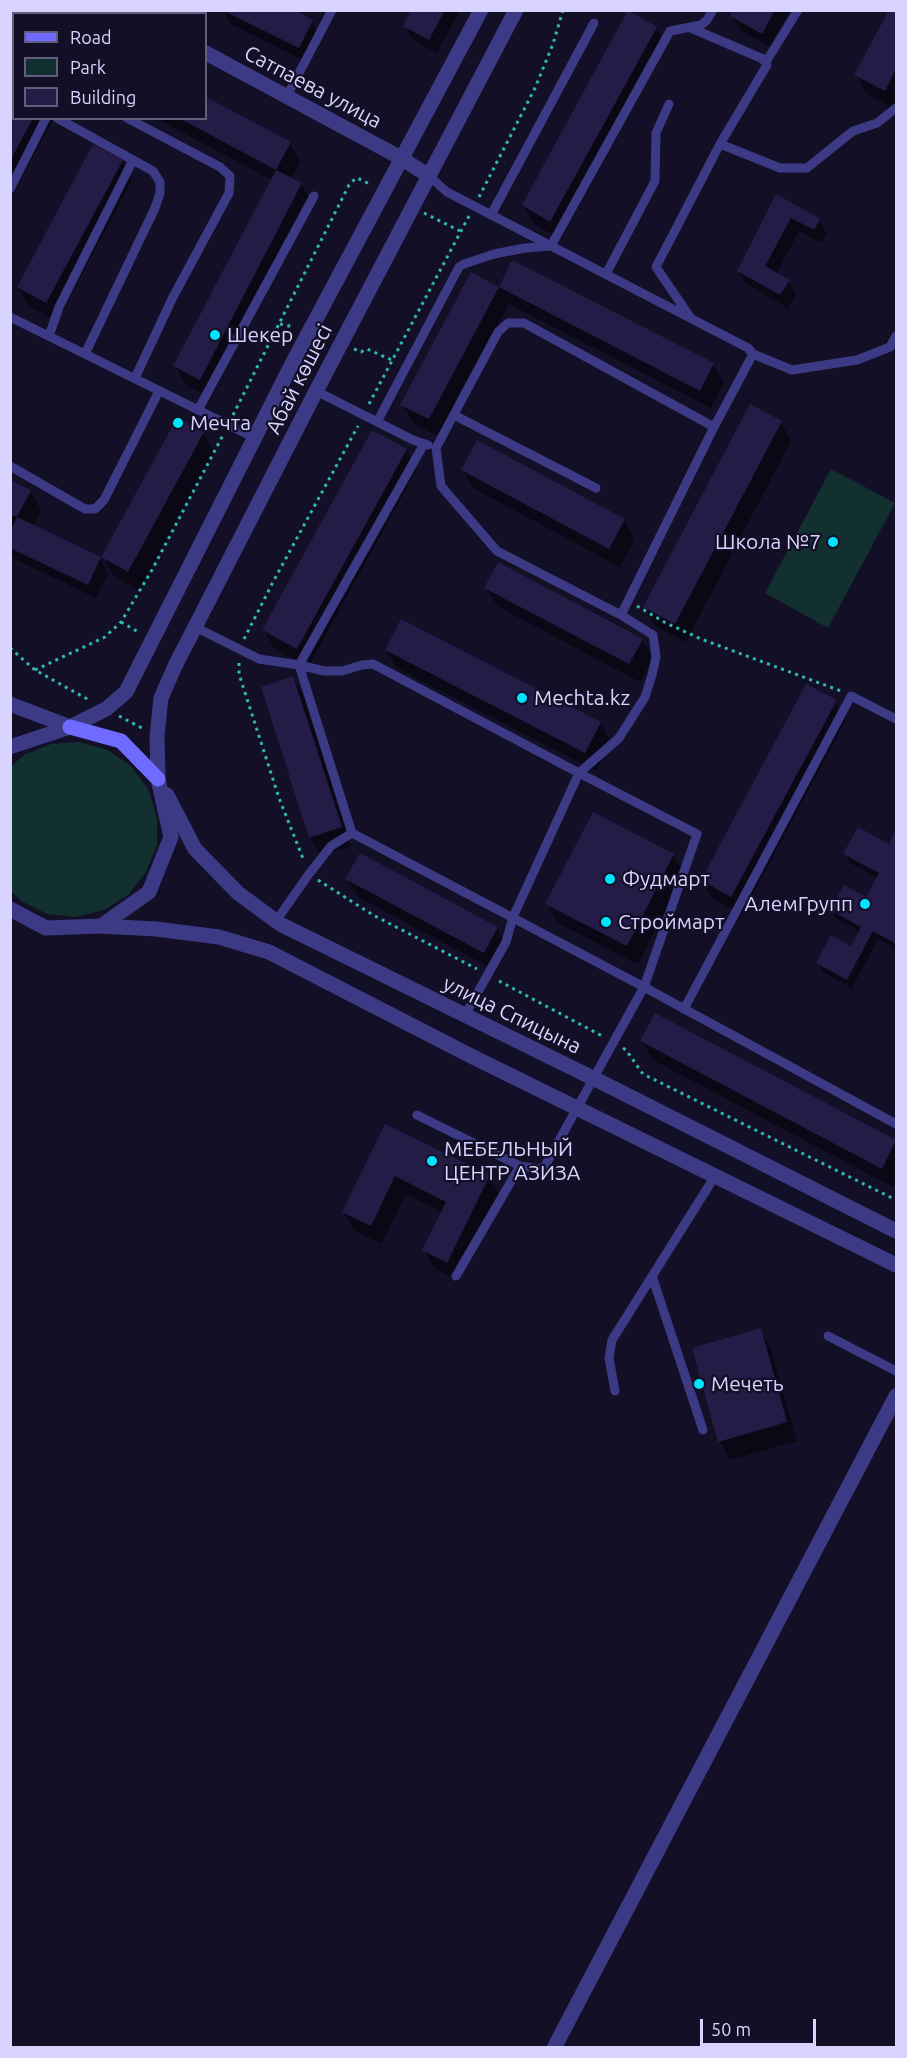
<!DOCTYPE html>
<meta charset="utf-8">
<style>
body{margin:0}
#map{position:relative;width:907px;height:2058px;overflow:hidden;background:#130f26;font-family:Ubuntu,sans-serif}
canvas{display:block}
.frame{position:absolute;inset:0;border:12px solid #d9d4ff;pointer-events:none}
.legend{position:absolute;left:12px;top:12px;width:195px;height:108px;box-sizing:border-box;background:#130f26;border:2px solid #625e7d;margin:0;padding:8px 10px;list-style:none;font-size:18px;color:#d9d4ff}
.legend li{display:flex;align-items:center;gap:12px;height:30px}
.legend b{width:30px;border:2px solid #625e7d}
.scale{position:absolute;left:700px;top:2019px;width:116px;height:27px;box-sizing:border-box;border:3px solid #d9d4ff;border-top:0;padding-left:8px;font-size:18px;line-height:21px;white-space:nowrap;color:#d9d4ff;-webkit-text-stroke:4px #130f26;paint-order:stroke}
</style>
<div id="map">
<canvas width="907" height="2058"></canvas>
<div class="frame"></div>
<ul class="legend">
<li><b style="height:8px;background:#6f6bff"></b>Road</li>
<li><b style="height:16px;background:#12302f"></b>Park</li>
<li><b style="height:16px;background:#241b47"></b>Building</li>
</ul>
<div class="scale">50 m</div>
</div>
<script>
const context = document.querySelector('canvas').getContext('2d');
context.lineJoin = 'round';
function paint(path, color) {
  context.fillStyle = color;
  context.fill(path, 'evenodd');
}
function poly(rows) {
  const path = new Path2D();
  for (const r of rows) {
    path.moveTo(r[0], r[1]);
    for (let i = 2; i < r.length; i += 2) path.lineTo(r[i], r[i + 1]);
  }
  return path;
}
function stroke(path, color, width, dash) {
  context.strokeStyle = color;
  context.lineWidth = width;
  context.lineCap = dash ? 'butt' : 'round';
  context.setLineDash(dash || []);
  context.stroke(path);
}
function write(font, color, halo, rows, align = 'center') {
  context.font = font + ' Ubuntu,sans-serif';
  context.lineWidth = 4.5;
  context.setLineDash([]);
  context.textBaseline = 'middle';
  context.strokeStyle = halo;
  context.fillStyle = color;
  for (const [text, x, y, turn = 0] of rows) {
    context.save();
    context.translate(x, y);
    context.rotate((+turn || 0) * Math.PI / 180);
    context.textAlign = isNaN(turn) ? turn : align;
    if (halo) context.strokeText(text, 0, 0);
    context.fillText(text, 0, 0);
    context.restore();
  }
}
paint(poly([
 [831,469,895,503,828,628,765,593],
 [80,742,108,750,131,766,148,789,157,817,157,845,146,872,128,895,104,910,76,917,47,914,21,901,11,891,10,767,24,755,51,744]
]), '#12302f');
paint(poly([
 [223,10,291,10,312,21,320,35,307,62,231,24],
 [413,10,460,10,437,53,413,40,405,26],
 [735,10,790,10,770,47,740,30,731,16],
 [891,10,896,10,895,109,867,94,856,75],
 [656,28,667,46,561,239,534,224,523,205],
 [10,88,14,118,54,118,10,199],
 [206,99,290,143,300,161,291,179,301,184,312,203,211,398,186,385,175,366,272,180,156,118,206,118],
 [122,161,132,180,57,321,29,306,18,287],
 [777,196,819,220,827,234,822,243,799,231,776,274,788,281,796,295,788,308,746,284,738,270],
 [513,262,713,365,724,383,711,408,509,304,439,437,413,423,402,405,471,274,499,289],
 [781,422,791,441,686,642,655,626,644,607],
 [203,433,214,452,139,590,114,576,103,557],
 [406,450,417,469,308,667,274,648,264,630],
 [463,470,624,520,635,539,620,567,473,488],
 [10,481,30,491,41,510,33,526,100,559,108,573,96,598,14,559,10,553,10,535,14,528,10,526],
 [486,588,642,640,653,658,640,682,497,606],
 [386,650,600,723,611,742,596,771,397,668],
 [293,678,304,697,351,846,321,856,310,837],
 [835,701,846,720,742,914,713,899,702,880],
 [896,832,896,949,878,939,852,988,823,972,818,963,852,948,861,932,837,919,832,910,866,899,878,878,850,863,845,854,889,846],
 [673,855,684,873,638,964,558,923,547,904],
 [347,879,497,928,508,947,495,970,358,897],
 [656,1015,896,1142,896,1180,893,1187,653,1060,642,1041],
 [386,1126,489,1177,500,1195,458,1280,435,1269,424,1250,443,1213,406,1194,381,1244,354,1230,343,1212],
 [760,1330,771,1349,797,1441,730,1460,719,1441]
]), '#0007');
paint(poly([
 [222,10,295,10,313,20,299,48],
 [411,10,445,10,429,40,403,26],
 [628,10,657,27,550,222,522,205],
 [733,10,775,10,762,34,730,16],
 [889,10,896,10,896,69,885,91,854,75],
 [14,79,14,118,33,118,10,161,10,85],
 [206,97,291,142,276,170,179,118,206,118],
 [93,144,123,160,46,303,17,287],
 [276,170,302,183,200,380,173,366],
 [776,194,820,219,814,230,791,218,765,266,790,280,780,295,737,271],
 [512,260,714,363,700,391,499,287],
 [471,272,499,287,429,419,400,405],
 [750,404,782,421,675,624,643,607],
 [177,418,204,432,128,572,101,557],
 [372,430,407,449,297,649,262,630],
 [477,440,625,519,609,549,461,470],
 [10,480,31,490,17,517,10,514],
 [17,517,101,557,88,585,10,548,10,532],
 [498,562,643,639,629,664,484,588],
 [401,619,601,722,585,753,385,650],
 [293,676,342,827,309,838,261,687],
 [806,684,837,700,731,897,701,880],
 [593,812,674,854,627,946,545,904],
 [858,827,889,844,896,829,896,944,873,931,847,980,816,963,831,935,851,946,861,927,830,910,844,885,866,897,879,873,843,854],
 [360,853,498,927,484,953,345,879],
 [655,1013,896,1140,882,1169,640,1041],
 [385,1124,490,1175,447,1263,422,1250,446,1202,395,1176,371,1226,342,1212],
 [761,1328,787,1422,718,1442,692,1348]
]), '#241b47');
stroke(poly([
 [479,197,535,88,553,44,563,10],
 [424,213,460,231],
 [280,324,294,327],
 [354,349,361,352,367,349,392,360],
 [369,404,469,216],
 [233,415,349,185,356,178,362,180,371,185],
 [637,606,666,623,701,639,841,691],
 [121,622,140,633],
 [244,639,273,582,358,426],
 [10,648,35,670,89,700],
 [239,663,239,674,279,798,304,861],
 [35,670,105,637,121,622,152,570,223,435],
 [119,716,142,728],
 [318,880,373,915,477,969],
 [499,981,604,1037],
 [623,1048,626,1050,643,1074,896,1200]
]), '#2fb8b0', 3, [3, 4.5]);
stroke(poly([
 [691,28,763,59,767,65,720,144],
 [766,62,798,10],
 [287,96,332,10],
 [57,118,153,171,160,182,160,193,155,208,85,354],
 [127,118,220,167,230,176,229,193,173,297,135,378],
 [429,176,447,192,748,348,753,354,714,427,621,615,497,551,441,486,436,448,498,332,508,323,524,323,714,427],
 [10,189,46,118],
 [491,215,594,23],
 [606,274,655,181,656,133,669,104],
 [10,317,255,438],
 [690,317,656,267,720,144,780,168,807,168,853,131,877,123,896,108],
 [49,336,59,307,133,160],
 [753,354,792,370,857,360,890,347,896,336],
 [316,391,413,440,428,445],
 [198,410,314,196],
 [454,415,596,488],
 [377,422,459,267,464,264,494,254,525,248,551,246,670,31,701,25,707,20,713,10],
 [10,466,85,509,95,509,104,500,159,391],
 [621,615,653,635,656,657,652,675,645,697,619,738,579,773,697,834,644,987,896,1124],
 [195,627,259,659,299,665,424,444],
 [299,665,352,833,644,987,545,1166,540,1169,520,1166,417,1115],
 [299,665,324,671,342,671,362,665,373,664,579,773,513,917,506,942,465,1015],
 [276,921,309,874,331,846,352,833],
 [684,1009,851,696,896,719],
 [456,1276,520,1166],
 [652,1276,703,1430],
 [828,1336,896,1371],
 [615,1391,609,1358,612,1340,715,1176]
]), '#3d3a85', 9);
stroke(poly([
 [124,10,129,14],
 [206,53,401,158,429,176]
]), '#3d3a85', 15);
stroke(poly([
 [10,704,70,727],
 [10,747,70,727,106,709,126,692,293,362,481,10],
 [167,795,195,849,238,893,280,924,611,1087,896,1231],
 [10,909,46,928,101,926,149,892,171,837,158,779,157,736,161,698,175,666,314,395,516,10],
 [101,926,156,929,219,937,269,952,473,1057,896,1265],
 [554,2048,896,1396]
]), '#3d3a85', 15);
stroke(poly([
 [70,727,121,741,158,779]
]), '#6f6bff', 15);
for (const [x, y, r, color] of [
 [215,335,6,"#00e5ff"],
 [178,423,6,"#00e5ff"],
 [833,542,6,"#00e5ff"],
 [522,698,6,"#00e5ff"],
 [610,879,6,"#00e5ff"],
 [865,904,6,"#00e5ff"],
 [606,922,6,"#00e5ff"],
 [432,1161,6,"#00e5ff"],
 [699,1384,6,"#00e5ff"]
]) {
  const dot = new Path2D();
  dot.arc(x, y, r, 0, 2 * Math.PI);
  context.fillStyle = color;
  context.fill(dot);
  stroke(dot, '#130f26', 2);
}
write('21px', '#d9d4ff', '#130f26', [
 ["Сатпаева улица",313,87,28],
 ["Абай көшесі",299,379,-63],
 ["улица Спицына",512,1015,26]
]);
write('21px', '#d9d4ff', '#130f26', [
 ["Шекер",227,335],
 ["Мечта",190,423],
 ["Школа №7",821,542,"right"],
 ["Mechta.kz",534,698],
 ["Фудмарт",622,879],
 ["АлемГрупп",853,904,"right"],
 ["Строймарт",618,922],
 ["МЕБЕЛЬНЫЙ",444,1149],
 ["ЦЕНТР АЗИЗА",444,1173],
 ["Мечеть",711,1384]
], 'left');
</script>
